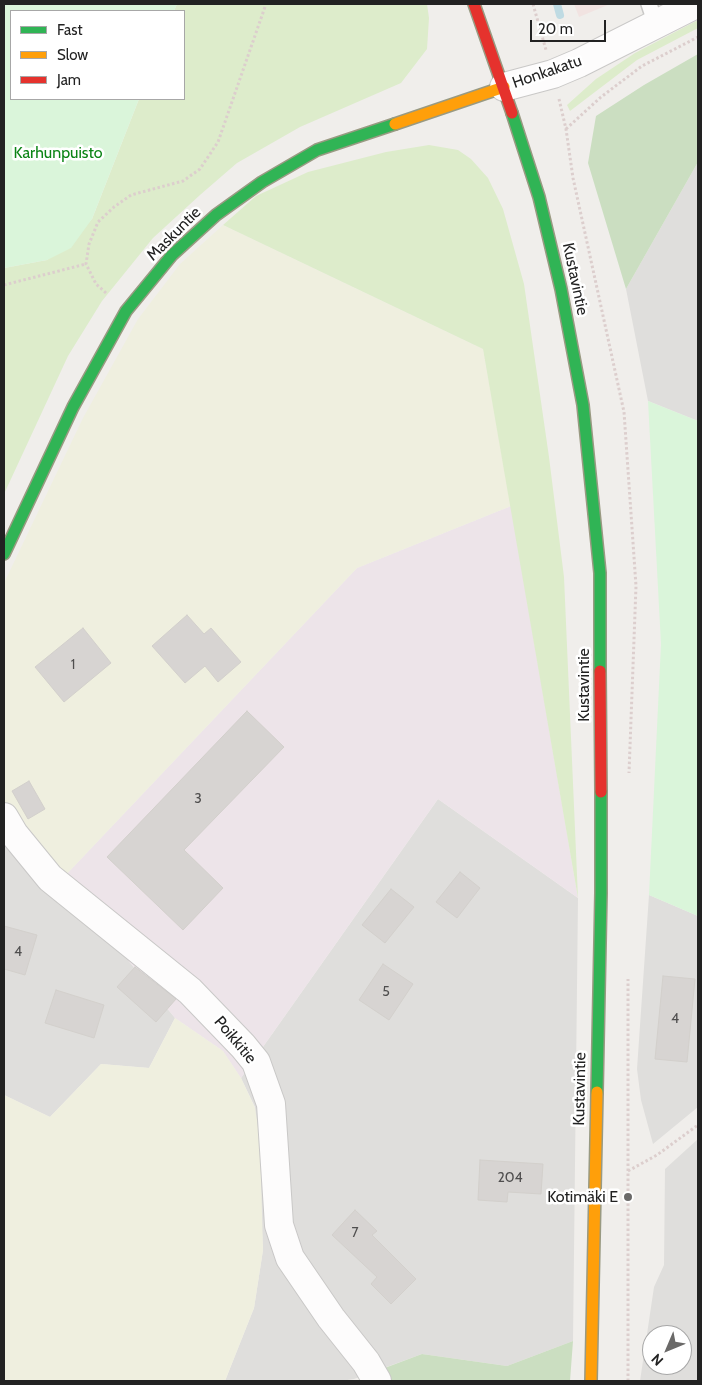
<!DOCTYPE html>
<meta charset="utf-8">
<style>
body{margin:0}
#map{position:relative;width:702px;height:1385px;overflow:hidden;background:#f0eeeb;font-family:Cabin,sans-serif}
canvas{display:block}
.frame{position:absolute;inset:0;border:5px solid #222;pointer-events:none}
.legend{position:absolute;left:10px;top:10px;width:175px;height:90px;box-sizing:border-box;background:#fff;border:1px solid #a7a7a7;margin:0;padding:6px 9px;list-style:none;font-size:15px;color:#222}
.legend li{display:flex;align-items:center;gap:10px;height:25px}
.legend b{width:25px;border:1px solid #a7a7a7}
.north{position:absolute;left:642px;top:1325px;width:50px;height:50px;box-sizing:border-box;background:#fff;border:1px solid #a7a7a7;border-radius:50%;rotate:225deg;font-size:14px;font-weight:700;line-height:20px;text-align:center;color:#222}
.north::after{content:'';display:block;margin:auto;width:18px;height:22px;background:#6a6968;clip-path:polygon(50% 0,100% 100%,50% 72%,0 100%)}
.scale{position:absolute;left:530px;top:20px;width:76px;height:22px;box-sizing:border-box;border:2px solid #222;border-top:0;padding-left:6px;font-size:15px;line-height:18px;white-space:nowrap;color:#222;-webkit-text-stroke:4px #fff;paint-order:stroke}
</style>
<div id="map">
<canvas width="702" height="1385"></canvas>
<div class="frame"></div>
<ul class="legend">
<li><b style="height:6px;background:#30b455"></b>Fast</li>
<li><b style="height:6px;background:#ff9f0a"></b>Slow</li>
<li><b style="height:6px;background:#e5322d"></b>Jam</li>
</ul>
<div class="north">N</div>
<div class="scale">20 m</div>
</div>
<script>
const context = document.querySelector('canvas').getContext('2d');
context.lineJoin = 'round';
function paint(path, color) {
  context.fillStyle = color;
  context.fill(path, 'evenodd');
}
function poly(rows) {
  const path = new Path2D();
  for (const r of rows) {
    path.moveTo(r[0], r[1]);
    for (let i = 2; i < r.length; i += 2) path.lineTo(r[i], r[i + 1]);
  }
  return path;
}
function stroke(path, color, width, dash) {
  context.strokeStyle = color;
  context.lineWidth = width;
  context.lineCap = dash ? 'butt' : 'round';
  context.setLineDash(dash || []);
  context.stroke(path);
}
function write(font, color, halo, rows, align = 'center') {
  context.font = font + ' Cabin,sans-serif';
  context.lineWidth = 5;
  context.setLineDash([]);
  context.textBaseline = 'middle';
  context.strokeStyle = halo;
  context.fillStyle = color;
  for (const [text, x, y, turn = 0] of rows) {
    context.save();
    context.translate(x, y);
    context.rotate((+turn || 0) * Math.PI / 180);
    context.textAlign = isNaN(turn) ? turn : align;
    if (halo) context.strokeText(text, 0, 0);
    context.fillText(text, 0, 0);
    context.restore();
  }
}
paint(poly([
 [698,162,698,421,648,401,626,289],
 [438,799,578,898,573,1341,507,1366,422,1354,354,1379,341,1381,225,1381,254,1308,263,1250,255,1107,241,1078],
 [4,838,62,879,175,1018,149,1068,101,1064,50,1117,4,1095],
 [649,895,698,916,698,1107,653,1144,641,1100,637,1069],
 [698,1139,698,1381,640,1381,654,1287,664,1265,665,1169],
 [652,1335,682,1335,682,1365,652,1365]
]), '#dfdedc');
paint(poly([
 [574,4,610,4,579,17]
]), '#f1e3e1');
paint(poly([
 [511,506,578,898,438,799,241,1078,223,1051,175,1018,62,879,357,568]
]), '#ede4e9');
paint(poly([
 [223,225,483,349,511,506,357,568,62,879,4,805,4,583,83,418,138,319,180,264],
 [175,1018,223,1051,241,1078,255,1108,260,1139,263,1250,254,1308,225,1381,4,1381,4,1095,50,1117,101,1064,149,1068]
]), '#efefdf');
paint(poly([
 [177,4,427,4,429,18,427,49,401,83,300,127,237,163,200,195,153,238,102,301,68,356,4,494,4,268,47,260,92,219,139,99,184,99,184,11,174,11],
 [698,20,698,28,637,60,570,111,567,105,596,79,635,53],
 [429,145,458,150,471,159,488,178,503,209,524,284,549,457,564,577,578,898,483,349,223,225,256,196,308,172,386,152]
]), '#ddeccb');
paint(poly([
 [698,54,698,162,626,289,588,163,596,116,644,85],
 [573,1341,570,1381,390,1381,382,1369,422,1354,507,1366]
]), '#cbdec1');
paint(poly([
 [4,4,177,4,174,11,11,11,11,99,139,99,92,219,71,248,47,260,4,268],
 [648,401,698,421,698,916,649,895,661,644]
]), '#daf5da');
stroke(poly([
 [557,4,560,15]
]), '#bfdbe3', 8);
const building = poly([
 [187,615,204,634,211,628,241,662,218,682,205,666,185,683,152,646,187,615],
 [83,628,111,663,64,702,35,667,83,628],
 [247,711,284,747,184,850,223,888,183,930,107,857,247,711],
 [29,781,45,809,28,819,12,791,29,781],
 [460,872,480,888,457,918,436,902,460,872],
 [391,889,414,907,385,943,362,925,391,889],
 [4,926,37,935,25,975,4,969,4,926],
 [383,964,413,984,389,1020,359,1000,383,964],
 [135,967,176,999,156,1022,117,987,135,967],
 [663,976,695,979,687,1062,655,1059,663,976],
 [56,990,104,1005,94,1038,45,1023,56,990],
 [480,1160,543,1164,541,1194,508,1192,507,1202,478,1200,480,1160],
 [355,1210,377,1231,372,1235,416,1279,391,1304,371,1284,377,1277,332,1235,355,1210]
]);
paint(building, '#d7d4d2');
stroke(building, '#d3d0cc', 1);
const lane = poly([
 [649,4,656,25]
]);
const street = poly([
 [504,87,553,74,579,63,696,4],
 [4,817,14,834,50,878,190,991,243,1046,256,1062,271,1104,279,1225,290,1258,331,1318,366,1362,377,1381]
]);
const fast = poly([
 [512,113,539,197,561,289,583,405,600,573,600,671],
 [4,554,73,407,126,311,172,255,216,215,262,182,317,150,395,124],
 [597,1092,601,893,601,792]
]);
const slow = poly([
 [395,124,504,87],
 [591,1381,597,1092]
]);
const jam = poly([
 [474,4,512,113],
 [600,671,601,792]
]);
stroke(lane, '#c9c8c7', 18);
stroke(street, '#c9c8c7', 30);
stroke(fast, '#999a82', 14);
stroke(slow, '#999a82', 14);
stroke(jam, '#999a82', 14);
stroke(poly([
 [533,4,546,50],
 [559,99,566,129,573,178,624,412,636,586,629,773],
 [566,129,601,97,642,66,698,37],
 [4,285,86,264],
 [106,293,96,284,86,264,89,244,98,222,114,207,131,195,183,181,200,169,218,142,266,4],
 [628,1171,657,1155,698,1125],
 [628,1381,628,979]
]), '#dccecd', 3, [2.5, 2.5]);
stroke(lane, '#fdfcfc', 15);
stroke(street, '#fdfcfc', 28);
stroke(fast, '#30b455', 11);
stroke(slow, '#ff9f0a', 11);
stroke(jam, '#e5322d', 11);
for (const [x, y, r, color] of [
 [628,1197,5,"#6a6968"]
]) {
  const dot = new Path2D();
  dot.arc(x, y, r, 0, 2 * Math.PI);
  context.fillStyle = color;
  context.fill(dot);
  stroke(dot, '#fff', 2);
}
write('14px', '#4f4e4e', null, [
 ["1",73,665],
 ["3",198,799],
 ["4",18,952],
 ["5",386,992],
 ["4",675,1019],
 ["204",510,1178],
 ["7",355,1233]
]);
write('16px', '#222', '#fff', [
 ["Honkakatu",547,72,-19],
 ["Maskuntie",174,234,-45],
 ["Kustavintie",575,279,78],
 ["Kustavintie",584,685,-90],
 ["Poikkitie",235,1040,50],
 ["Kustavintie",580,1089,-89]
]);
write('16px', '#0c8416', '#fff', [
 ["Karhunpuisto",58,153]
]);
write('16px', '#222', '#fff', [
 ["Kotimäki E",618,1197]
], 'right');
</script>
